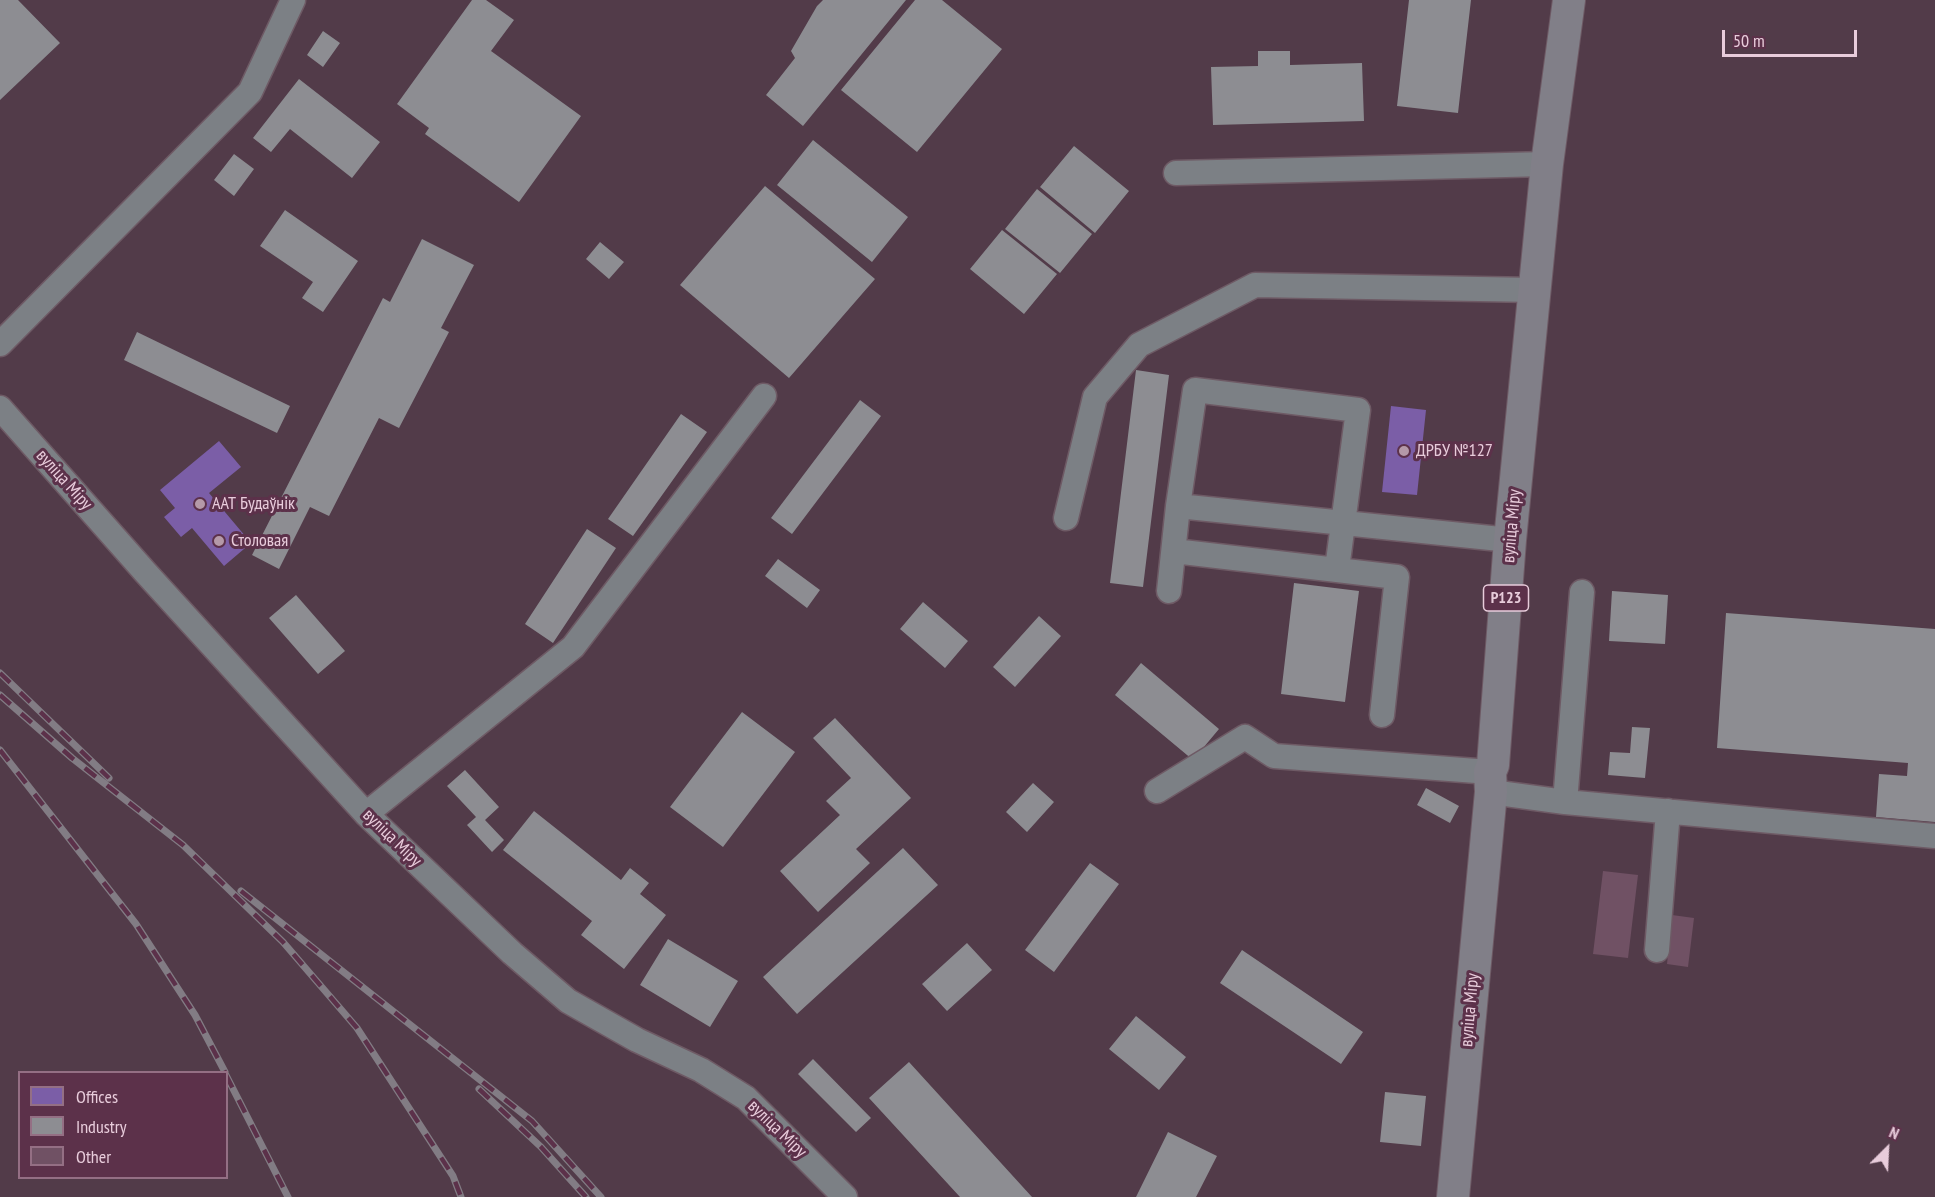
<!DOCTYPE html>
<meta charset="utf-8">
<style>
body{margin:0}
#map{position:relative;width:1935px;height:1197px;overflow:hidden;background:#523b49;font-family:"PT Sans Narrow",sans-serif}
canvas{display:block}
.legend{position:absolute;left:18px;top:1071px;width:210px;height:108px;box-sizing:border-box;background:#5c314a;border:2px solid #946f84;margin:0;padding:8px 10px;list-style:none;font-size:18px;color:#e8ccdb}
.legend li{display:flex;align-items:center;gap:12px;height:30px}
.legend b{width:30px;border:2px solid #946f84}
.north{position:absolute;left:1857px;top:1119px;width:60px;height:60px;-webkit-text-stroke:4px #5c314a;paint-order:stroke;rotate:24deg;font-size:16px;font-weight:700;line-height:24px;text-align:center;color:#e8ccdb}
.north::after{content:'';display:block;margin:auto;width:21px;height:27px;background:#e8ccdb;clip-path:polygon(50% 0,100% 100%,50% 72%,0 100%)}
.scale{position:absolute;left:1722px;top:30px;width:135px;height:27px;box-sizing:border-box;border:3px solid #e8ccdb;border-top:0;padding-left:8px;font-size:18px;line-height:21px;white-space:nowrap;color:#e8ccdb;-webkit-text-stroke:4px #5c314a;paint-order:stroke}
</style>
<div id="map">
<canvas width="1935" height="1197"></canvas>
<ul class="legend">
<li><b style="height:16px;background:#7b5ea7"></b>Offices</li>
<li><b style="height:16px;background:#8d8d92"></b>Industry</li>
<li><b style="height:16px;background:#705164"></b>Other</li>
</ul>
<div class="north">N</div>
<div class="scale">50 m</div>
</div>
<script>
const context = document.querySelector('canvas').getContext('2d');
context.lineJoin = 'round';
function paint(path, color) {
  context.fillStyle = color;
  context.fill(path, 'evenodd');
}
function poly(rows) {
  const path = new Path2D();
  for (const r of rows) {
    path.moveTo(r[0], r[1]);
    for (let i = 2; i < r.length; i += 2) path.lineTo(r[i], r[i + 1]);
  }
  return path;
}
function stroke(path, color, width, dash) {
  context.strokeStyle = color;
  context.lineWidth = width;
  context.lineCap = dash ? 'butt' : 'round';
  context.setLineDash(dash || []);
  context.stroke(path);
}
function write(font, color, halo, rows, align = 'center') {
  context.font = font + ' "PT Sans Narrow",sans-serif';
  context.lineWidth = 6;
  context.setLineDash([]);
  context.textBaseline = 'middle';
  context.strokeStyle = halo;
  context.fillStyle = color;
  for (const [text, x, y, turn = 0] of rows) {
    context.save();
    context.translate(x, y);
    context.rotate((+turn || 0) * Math.PI / 180);
    context.textAlign = isNaN(turn) ? turn : align;
    if (halo) context.strokeText(text, 0, 0);
    context.fillText(text, 0, 0);
    context.restore();
  }
}
paint(poly([
 [1391,406,1426,410,1417,495,1382,492],
 [219,441,241,467,209,493,251,543,224,566,192,528,181,537,164,517,175,508,160,490]
]), '#7b5ea7');
paint(poly([
 [0,0,18,0,60,43,0,100],
 [472,0,486,0,514,20,491,51,581,116,519,202,425,134,429,128,397,104],
 [823,0,906,0,803,126,766,95,795,58,791,51,817,6],
 [915,0,942,0,1002,49,917,152,841,90],
 [1409,0,1471,0,1458,113,1397,106],
 [323,31,340,43,323,67,307,55],
 [1258,51,1290,51,1290,65,1362,63,1364,121,1213,125,1211,67,1258,66],
 [299,79,380,142,352,178,290,129,271,152,253,138],
 [813,140,908,217,872,262,777,185],
 [1074,146,1129,191,1095,233,1040,187],
 [234,154,254,169,234,196,214,180],
 [765,186,875,279,789,378,680,285],
 [1037,189,1092,234,1060,273,1005,229],
 [285,210,358,261,323,312,302,298,313,282,260,246],
 [1002,230,1057,274,1024,314,970,269],
 [422,239,474,265,441,328,449,332,399,428,379,418,329,516,310,507,279,569,252,555,383,298,390,302],
 [600,242,624,262,609,279,586,259],
 [137,332,290,406,277,433,124,360],
 [1136,370,1169,375,1143,587,1110,583],
 [860,400,881,416,792,534,771,518],
 [681,414,707,432,633,536,608,519],
 [587,529,616,548,553,643,525,624],
 [778,559,820,590,807,608,765,576],
 [1294,583,1359,591,1345,702,1281,694],
 [1612,591,1668,595,1665,644,1609,641],
 [296,595,345,651,318,674,269,618],
 [923,602,968,641,945,668,900,629],
 [1726,613,1935,629,1935,822,1876,817,1879,774,1907,776,1908,763,1717,748],
 [1039,616,1061,636,1015,687,993,667],
 [1141,663,1219,729,1193,760,1115,695],
 [742,712,795,752,723,847,670,807],
 [835,718,911,798,856,849,870,863,818,912,780,871,840,815,826,801,851,778,813,738],
 [1632,727,1650,728,1645,778,1608,775,1610,752,1630,753],
 [465,770,499,807,485,820,504,840,492,852,467,825,476,817,447,786],
 [1033,783,1054,802,1027,832,1006,812],
 [1426,788,1459,806,1450,823,1417,805],
 [534,811,621,880,630,868,649,883,640,894,666,915,624,969,581,935,592,921,503,850],
 [903,848,938,885,797,1014,763,977],
 [1090,863,1119,884,1054,972,1025,950],
 [668,939,738,981,710,1027,640,985],
 [967,943,992,970,947,1011,922,984],
 [1242,950,1363,1032,1341,1064,1220,983],
 [1136,1016,1186,1057,1159,1090,1109,1049],
 [813,1059,871,1118,856,1132,798,1074],
 [909,1062,1032,1197,960,1197,869,1098],
 [1385,1092,1426,1096,1421,1146,1380,1142],
 [1168,1132,1217,1156,1196,1197,1136,1197]
]), '#8d8d92');
paint(poly([
 [1603,871,1638,875,1628,958,1593,954],
 [1672,915,1694,918,1688,967,1667,964]
]), '#705164');
const minor = poly([
 [1176,173,1547,164],
 [0,344,250,92,293,0],
 [0,408,146,573,366,814,512,953,568,1001,637,1040,701,1070,746,1098,845,1197],
 [1178,506,1510,540],
 [1066,518,1095,397,1139,345,1255,285,1535,290],
 [1174,551,1397,577,1382,715],
 [1169,591,1178,506,1195,390,1358,410,1337,569],
 [1157,791,1245,737,1274,756,1490,772],
 [1491,792,1565,802,1935,836],
 [1565,802,1582,592],
 [366,814,573,647,764,396],
 [1657,950,1668,811]
]);
const major = poly([
 [1453,1197,1491,792,1490,772,1493,765,1510,540,1547,164,1569,0]
]);
stroke(minor, '#6e5a65', 27);
stroke(major, '#6e5a65', 34);
stroke(minor, '#7c8085', 24);
stroke(major, '#817f88', 32);
const rail = poly([
 [0,673,109,778],
 [0,695,72,758,183,845,283,942,357,1028,453,1176,461,1197],
 [0,750,136,924,195,1015,225,1072],
 [241,891,532,1121,601,1197],
 [226,1075,288,1197],
 [479,1089,541,1147,586,1197]
]);
stroke(rail, '#827c84', 7);
stroke(rail, '#5c314a', 4.5, [14]);
for (const [x, y, r, color] of [
 [1404,451,6,"#b499a8"],
 [200,504,6,"#b499a8"],
 [219,541,6,"#b499a8"]
]) {
  const dot = new Path2D();
  dot.arc(x, y, r, 0, 2 * Math.PI);
  context.fillStyle = color;
  context.fill(dot);
  stroke(dot, '#5c314a', 2);
}
for (const [x, y, w] of [
 [1506,598,45]
]) {
  const box = new Path2D();
  box.roundRect(x - w / 2, y - 13, w, 26, 4.5);
  context.fillStyle = '#5c314a';
  context.fill(box);
  stroke(box, '#e8ccdb', 1.5);
}
write('bold 16px', '#e8ccdb', null, [
 ["Р123",1506,598]
]);
write('18px', '#e8ccdb', '#5c314a', [
 ["ДРБУ №127",1416,451],
 ["ААТ Будаўнік",212,504],
 ["Столовая",231,541]
], 'left');
write('18px', '#e8ccdb', '#5c314a', [
 ["вуліца Міру",64,480,48],
 ["вуліца Міру",1512,526,-85],
 ["вуліца Міру",392,838,44],
 ["вуліца Міру",1470,1010,-85],
 ["вуліца Міру",777,1129,44]
]);
</script>
